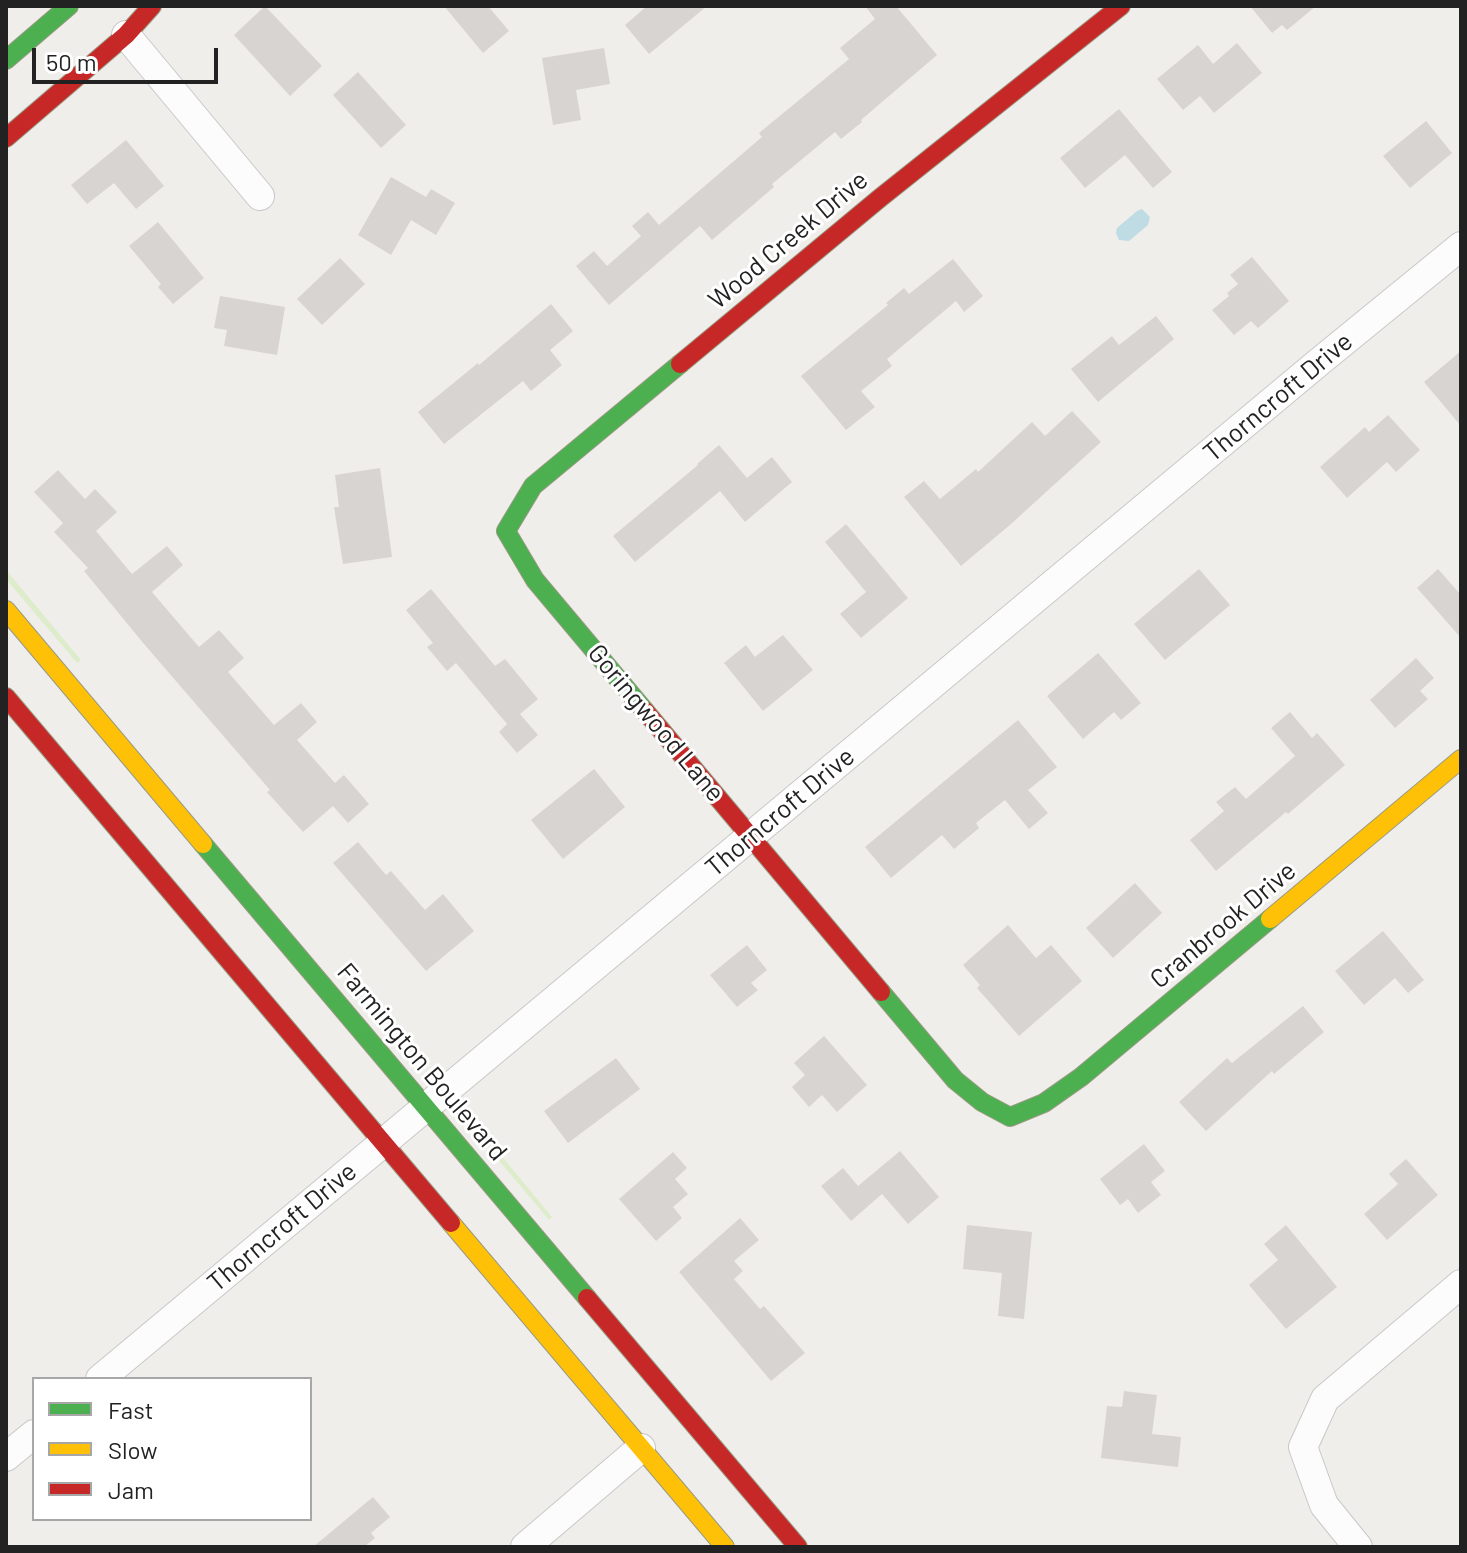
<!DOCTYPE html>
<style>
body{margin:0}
#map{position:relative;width:1467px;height:1553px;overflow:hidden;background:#f0eeeb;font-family:Barlow,sans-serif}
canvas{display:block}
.frame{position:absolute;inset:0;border:8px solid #222;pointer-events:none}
.legend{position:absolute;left:32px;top:1377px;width:280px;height:144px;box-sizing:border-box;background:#fff;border:2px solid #a7a7a7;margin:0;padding:10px 14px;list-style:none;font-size:24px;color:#222}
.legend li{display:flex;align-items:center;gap:16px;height:40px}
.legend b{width:40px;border:2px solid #a7a7a7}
.scale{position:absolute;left:32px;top:48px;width:186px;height:36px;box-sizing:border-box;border:4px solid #222;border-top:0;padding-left:10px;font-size:24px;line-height:28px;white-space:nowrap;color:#222;-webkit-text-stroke:6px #fff;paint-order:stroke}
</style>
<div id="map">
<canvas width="1467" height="1553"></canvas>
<div class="frame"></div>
<ul class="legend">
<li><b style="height:10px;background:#4caf50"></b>Fast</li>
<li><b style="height:10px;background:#ffc107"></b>Slow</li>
<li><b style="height:10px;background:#c62828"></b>Jam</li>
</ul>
<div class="scale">50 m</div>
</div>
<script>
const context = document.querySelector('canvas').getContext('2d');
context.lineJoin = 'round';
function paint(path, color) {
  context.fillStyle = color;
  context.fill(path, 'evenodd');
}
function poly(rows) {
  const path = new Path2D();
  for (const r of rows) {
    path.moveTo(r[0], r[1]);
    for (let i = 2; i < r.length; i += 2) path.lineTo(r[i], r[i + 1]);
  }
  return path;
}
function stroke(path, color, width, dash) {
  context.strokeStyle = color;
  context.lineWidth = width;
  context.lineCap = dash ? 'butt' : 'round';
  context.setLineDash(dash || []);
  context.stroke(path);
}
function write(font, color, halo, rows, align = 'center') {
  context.font = font + ' Barlow,sans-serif';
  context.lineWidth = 6;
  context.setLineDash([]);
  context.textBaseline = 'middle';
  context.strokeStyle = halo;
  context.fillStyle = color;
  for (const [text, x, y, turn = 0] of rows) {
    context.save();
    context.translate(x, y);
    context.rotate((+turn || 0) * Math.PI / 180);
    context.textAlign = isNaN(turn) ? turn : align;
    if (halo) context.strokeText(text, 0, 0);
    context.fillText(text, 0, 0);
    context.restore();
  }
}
paint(poly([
 [6,570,81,660,77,663,6,579],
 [479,1122,486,1137,552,1217,549,1220,480,1138,473,1124]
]), '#ddeccb');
paint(poly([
 [1142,209,1150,217,1148,225,1129,241,1119,240,1116,233,1117,228,1137,211]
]), '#bfdbe3');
paint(poly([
 [265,6,322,66,290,96,234,35],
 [444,6,488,6,509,31,483,53],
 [647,6,707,6,649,54,625,25],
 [865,6,896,6,937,55,861,120,862,122,841,139,835,132,772,184,774,187,712,240,700,226,609,305,576,266,594,251,607,266,641,236,632,226,648,212,659,225,762,137,759,133,849,59,840,48,875,19],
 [1250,6,1316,6,1287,30,1282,25,1272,33],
 [1237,43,1262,73,1214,113,1200,96,1183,110,1157,79,1198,45,1213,64],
 [604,48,610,84,576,90,581,120,553,125,542,58],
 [358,72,406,125,381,148,333,95],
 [1119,109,1172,172,1153,188,1125,155,1085,188,1060,158],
 [1426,121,1452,153,1410,188,1383,156],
 [126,140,164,186,136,209,114,183,87,204,71,185],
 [391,177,426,197,431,189,455,203,436,235,411,220,391,255,358,235],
 [158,222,204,278,173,304,158,287,161,284,129,246],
 [1252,257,1289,301,1258,328,1251,321,1234,335,1212,310,1229,296,1227,293,1238,284,1230,275],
 [340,258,365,284,322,325,297,299],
 [953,259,983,296,964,312,956,301,887,359,892,366,861,391,875,407,846,430,801,376,888,305,886,303,904,288,909,294],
 [220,296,285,307,277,355,224,346,227,330,214,328],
 [551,304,573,331,550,350,562,365,531,391,523,381,444,444,418,412,478,363,479,365],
 [1156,316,1174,339,1098,402,1071,369,1112,336,1119,345],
 [1461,351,1461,426,1424,382],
 [1072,411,1101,442,1011,524,961,566,904,497,924,481,940,499,976,469,978,472,1032,422,1045,436],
 [1388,415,1420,450,1396,472,1387,462,1347,498,1320,467,1365,427,1369,432],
 [719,445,747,478,772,457,792,482,745,522,720,491,635,562,613,536,698,465,697,464],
 [380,468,392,557,343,564,334,507,339,507,335,475],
 [58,470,85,499,95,489,117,512,96,531,132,574,167,546,183,565,152,592,199,647,219,630,244,658,228,672,274,725,301,703,317,722,297,740,335,783,344,775,369,804,348,823,333,806,303,832,267,792,270,790,144,644,84,571,88,568,54,532,63,523,34,492],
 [846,524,908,598,861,638,840,614,866,592,825,542],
 [1199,569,1230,605,1165,660,1134,624],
 [1438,569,1461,595,1461,638,1417,588],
 [431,589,495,666,505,659,538,699,520,714,538,735,517,753,499,732,507,724,456,663,447,671,427,647,433,643,406,610],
 [783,635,813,670,763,711,724,663,746,645,755,657],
 [1098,653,1141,703,1121,720,1114,712,1083,739,1047,696],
 [1416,658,1434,678,1420,691,1428,699,1395,728,1370,700],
 [1290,712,1312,738,1317,733,1345,765,1288,814,1286,812,1216,871,1190,840,1224,811,1216,802,1235,787,1246,799,1295,756,1271,728],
 [1018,720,1057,767,1028,790,1048,813,1029,829,1005,800,976,823,979,828,954,849,942,835,891,878,865,847],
 [594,769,625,807,563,859,531,820],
 [358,842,386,875,391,871,425,910,443,894,474,931,426,971,333,863],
 [1135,883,1162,913,1113,958,1086,928],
 [1008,925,1036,958,1051,945,1082,981,1019,1036,977,988,980,985,963,965],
 [1383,931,1424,980,1408,993,1395,978,1364,1005,1335,971],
 [747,945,767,970,751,983,758,990,737,1007,710,975],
 [1303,1006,1324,1032,1274,1074,1272,1071,1206,1131,1179,1102,1227,1058,1232,1063],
 [824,1036,867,1085,837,1112,822,1095,809,1107,792,1087,805,1075,794,1063],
 [616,1058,640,1089,568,1143,544,1111],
 [1144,1144,1165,1171,1151,1182,1161,1195,1138,1213,1128,1199,1120,1205,1100,1179],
 [900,1151,939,1197,908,1224,882,1194,851,1221,821,1186,843,1168,858,1186],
 [673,1152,687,1168,675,1179,688,1194,673,1207,682,1218,656,1241,619,1199],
 [1406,1159,1438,1195,1387,1240,1364,1214,1398,1184,1389,1174],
 [740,1218,759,1240,734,1261,743,1271,734,1279,760,1309,764,1306,805,1353,771,1381,679,1272],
 [967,1225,1032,1232,1024,1319,998,1316,1002,1273,963,1269],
 [1286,1225,1337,1287,1286,1329,1249,1285,1278,1260,1264,1244],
 [1124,1391,1157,1395,1152,1434,1181,1437,1178,1467,1101,1458,1107,1406,1122,1407],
 [373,1497,390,1517,371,1533,375,1538,364,1547,313,1547]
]), '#d7d4d2');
const street = poly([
 [126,35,260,196],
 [100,1379,1319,362,1461,246],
 [6,1457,34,1434],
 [525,1547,641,1448],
 [1358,1547,1324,1505,1303,1447,1325,1399,1461,1284]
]);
const fast = poly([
 [6,60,69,6],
 [645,711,535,580,506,531,533,486,680,364],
 [203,844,587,1298],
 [881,992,955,1080,982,1102,1010,1117,1044,1103,1081,1077,1270,919]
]);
const slow = poly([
 [6,610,203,844],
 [1270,919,1461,759],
 [451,1223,725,1547]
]);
const jam = poly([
 [6,138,126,35,152,6],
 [680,364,880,198,1121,6],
 [6,697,451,1223],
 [645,711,881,992],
 [587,1298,798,1547]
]);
stroke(street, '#c9c8c7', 30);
stroke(fast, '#999a82', 20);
stroke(slow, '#999a82', 20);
stroke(jam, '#999a82', 20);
stroke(street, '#fdfcfc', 28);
stroke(fast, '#4caf50', 18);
stroke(slow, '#ffc107', 18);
stroke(jam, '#c62828', 18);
write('26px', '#222', '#fff', [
 ["Wood Creek Drive",788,240,-40],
 ["Thorncroft Drive",1278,397,-40],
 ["Goringwood Lane",656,723,50],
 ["Thorncroft Drive",780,812,-40],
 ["Cranbrook Drive",1223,925,-40],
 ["Farmington Boulevard",422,1062,50],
 ["Thorncroft Drive",282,1227,-40]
]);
</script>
